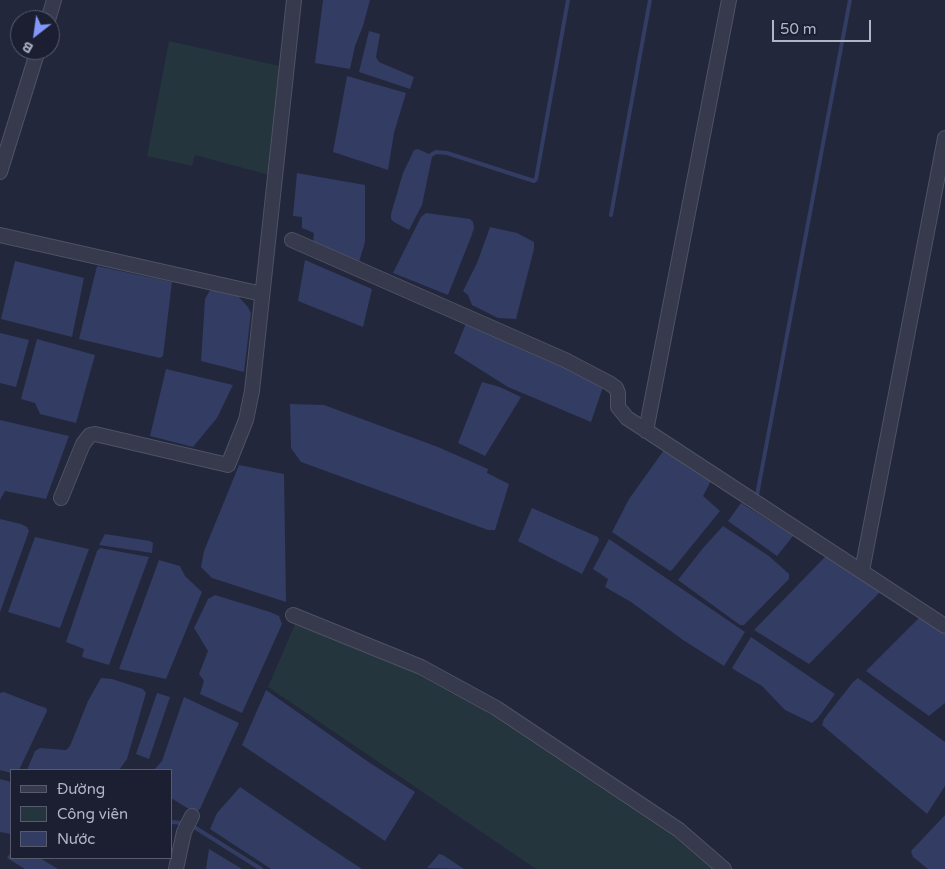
<!DOCTYPE html>
<meta charset="utf-8">
<style>
body{margin:0}
#map{position:relative;width:945px;height:869px;overflow:hidden;background:#22273c;font-family:"Varela Round",sans-serif}
canvas{display:block}
.legend{position:absolute;left:10px;top:769px;width:162px;height:90px;box-sizing:border-box;background:#1b1f31;border:1px solid #575b6d;margin:0;padding:6px 9px;list-style:none;font-size:15px;color:#b1b5c8}
.legend li{display:flex;align-items:center;gap:10px;height:25px}
.legend b{width:25px;border:1px solid #575b6d}
.north{position:absolute;left:10px;top:10px;width:50px;height:50px;box-sizing:border-box;background:#1b1f31;border:1px solid #575b6d;border-radius:50%;rotate:210deg;font-size:14px;font-weight:700;line-height:20px;text-align:center;color:#b1b5c8}
.north::after{content:'';display:block;margin:auto;width:18px;height:22px;background:#8397fb;clip-path:polygon(50% 0,100% 100%,50% 72%,0 100%)}
.scale{position:absolute;left:772px;top:20px;width:99px;height:22px;box-sizing:border-box;border:2px solid #b1b5c8;border-top:0;padding-left:6px;font-size:15px;line-height:18px;white-space:nowrap;color:#b1b5c8;-webkit-text-stroke:4px #1b1f31;paint-order:stroke}
</style>
<div id="map">
<canvas width="945" height="869"></canvas>
<ul class="legend">
<li><b style="height:6px;background:#363a4c"></b>Đường</li>
<li><b style="height:14px;background:#24353d"></b>Công viên</li>
<li><b style="height:14px;background:#333c62"></b>Nước</li>
</ul>
<div class="north">B</div>
<div class="scale">50 m</div>
</div>
<script>
const context = document.querySelector('canvas').getContext('2d');
context.lineJoin = 'round';
function paint(path, color) {
  context.fillStyle = color;
  context.fill(path, 'evenodd');
}
function poly(rows) {
  const path = new Path2D();
  for (const r of rows) {
    path.moveTo(r[0], r[1]);
    for (let i = 2; i < r.length; i += 2) path.lineTo(r[i], r[i + 1]);
  }
  return path;
}
function stroke(path, color, width, dash) {
  context.strokeStyle = color;
  context.lineWidth = width;
  context.lineCap = dash ? 'butt' : 'round';
  context.setLineDash(dash || []);
  context.stroke(path);
}
paint(poly([
 [169,41,280,66,269,175,195,155,192,166,147,156],
 [295,624,405,668,485,711,677,839,711,869,536,869,268,687]
]), '#24353d');
paint(poly([
 [323,0,370,0,363,26,355,46,350,69,315,63],
 [369,31,380,34,376,57,379,62,414,77,410,89,359,72],
 [347,76,406,93,394,133,388,170,333,152],
 [418,149,431,155,432,157,422,205,409,230,394,222,391,219,391,214,403,173,414,150],
 [297,173,365,185,365,242,359,262,313,242,314,233,302,228,302,217,293,216],
 [426,213,470,219,473,222,474,228,471,237,448,295,393,273,421,217],
 [490,227,517,233,534,242,534,249,516,319,498,318,472,305,468,295,463,291,477,263],
 [305,260,372,289,363,327,298,301],
 [15,261,84,278,72,337,1,319],
 [97,266,172,282,163,356,160,358,79,339],
 [210,290,237,295,248,307,251,313,244,372,201,361,205,299],
 [466,323,565,367,603,387,591,422,508,387,454,353],
 [0,333,29,340,16,387,0,383],
 [37,339,95,355,76,423,40,414,35,403,21,399],
 [166,369,233,385,217,418,193,447,150,436],
 [482,382,500,387,521,397,485,456,458,443],
 [290,404,324,405,438,447,488,469,487,473,509,484,495,530,488,530,301,462,291,448],
 [0,420,69,436,46,499,5,491,0,500],
 [664,450,712,479,703,496,720,511,672,570,670,571,612,532,629,499],
 [239,465,284,474,286,602,212,578,201,567,204,551],
 [741,503,793,536,777,556,728,521],
 [532,508,598,537,599,540,582,574,518,541],
 [0,519,21,524,27,527,29,531,0,612],
 [723,526,769,556,789,574,789,579,744,625,740,625,678,580,703,548],
 [105,534,150,541,153,543,152,553,99,545],
 [35,537,89,549,60,628,8,612],
 [609,539,745,632,724,666,683,640,631,602,605,587,608,579,593,569],
 [100,548,149,557,109,665,82,657,84,649,66,642,97,551],
 [826,556,880,592,809,664,754,630],
 [159,560,180,566,185,576,202,592,166,679,119,669],
 [215,595,270,612,279,616,282,624,242,713,200,694,204,681,199,674,208,651,194,628,208,599],
 [921,616,945,634,945,703,929,716,866,671],
 [751,637,835,694,818,718,812,723,785,710,762,686,733,669,732,668],
 [101,678,112,679,143,689,146,693,127,759,119,770,27,770,35,751,40,748,66,750,70,746,88,701],
 [858,678,945,742,945,786,927,814,822,725,824,719,853,682],
 [266,690,370,763,415,792,385,841,242,745],
 [4,692,37,705,46,708,47,711,19,770,11,770,11,773,0,770,0,693],
 [157,693,170,697,149,759,136,754],
 [184,697,239,723,200,809,197,811,192,811,171,798,171,770,154,770,162,761],
 [0,779,11,782,11,834,0,832],
 [240,787,324,844,362,869,271,869,210,829,217,813],
 [945,815,945,869,928,869,913,857,911,851],
 [209,849,242,869,206,869],
 [11,852,11,858,40,858,58,869,25,869,7,858],
 [439,854,443,855,464,869,427,868]
]), '#333c62');
stroke(poly([
 [431,155,436,152,447,153,534,181,536,179,568,0],
 [611,215,650,0],
 [757,495,850,0],
 [171,822,184,823],
 [191,825,261,869]
]), '#333c62', 4);
const minor = poly([
 [48,20,54,0],
 [0,172,38,50],
 [0,235,262,294],
 [292,240,565,360,609,383,616,388,618,393,618,407,627,418,945,626],
 [646,431,729,0],
 [61,498,83,444,90,435,95,434,228,465,246,420,252,391,294,0],
 [862,571,945,138],
 [293,615,421,667,496,708,679,830,724,869],
 [176,869,184,832,192,816]
]);
stroke(minor, '#4e5264', 16);
stroke(minor, '#363a4c', 14);
</script>
